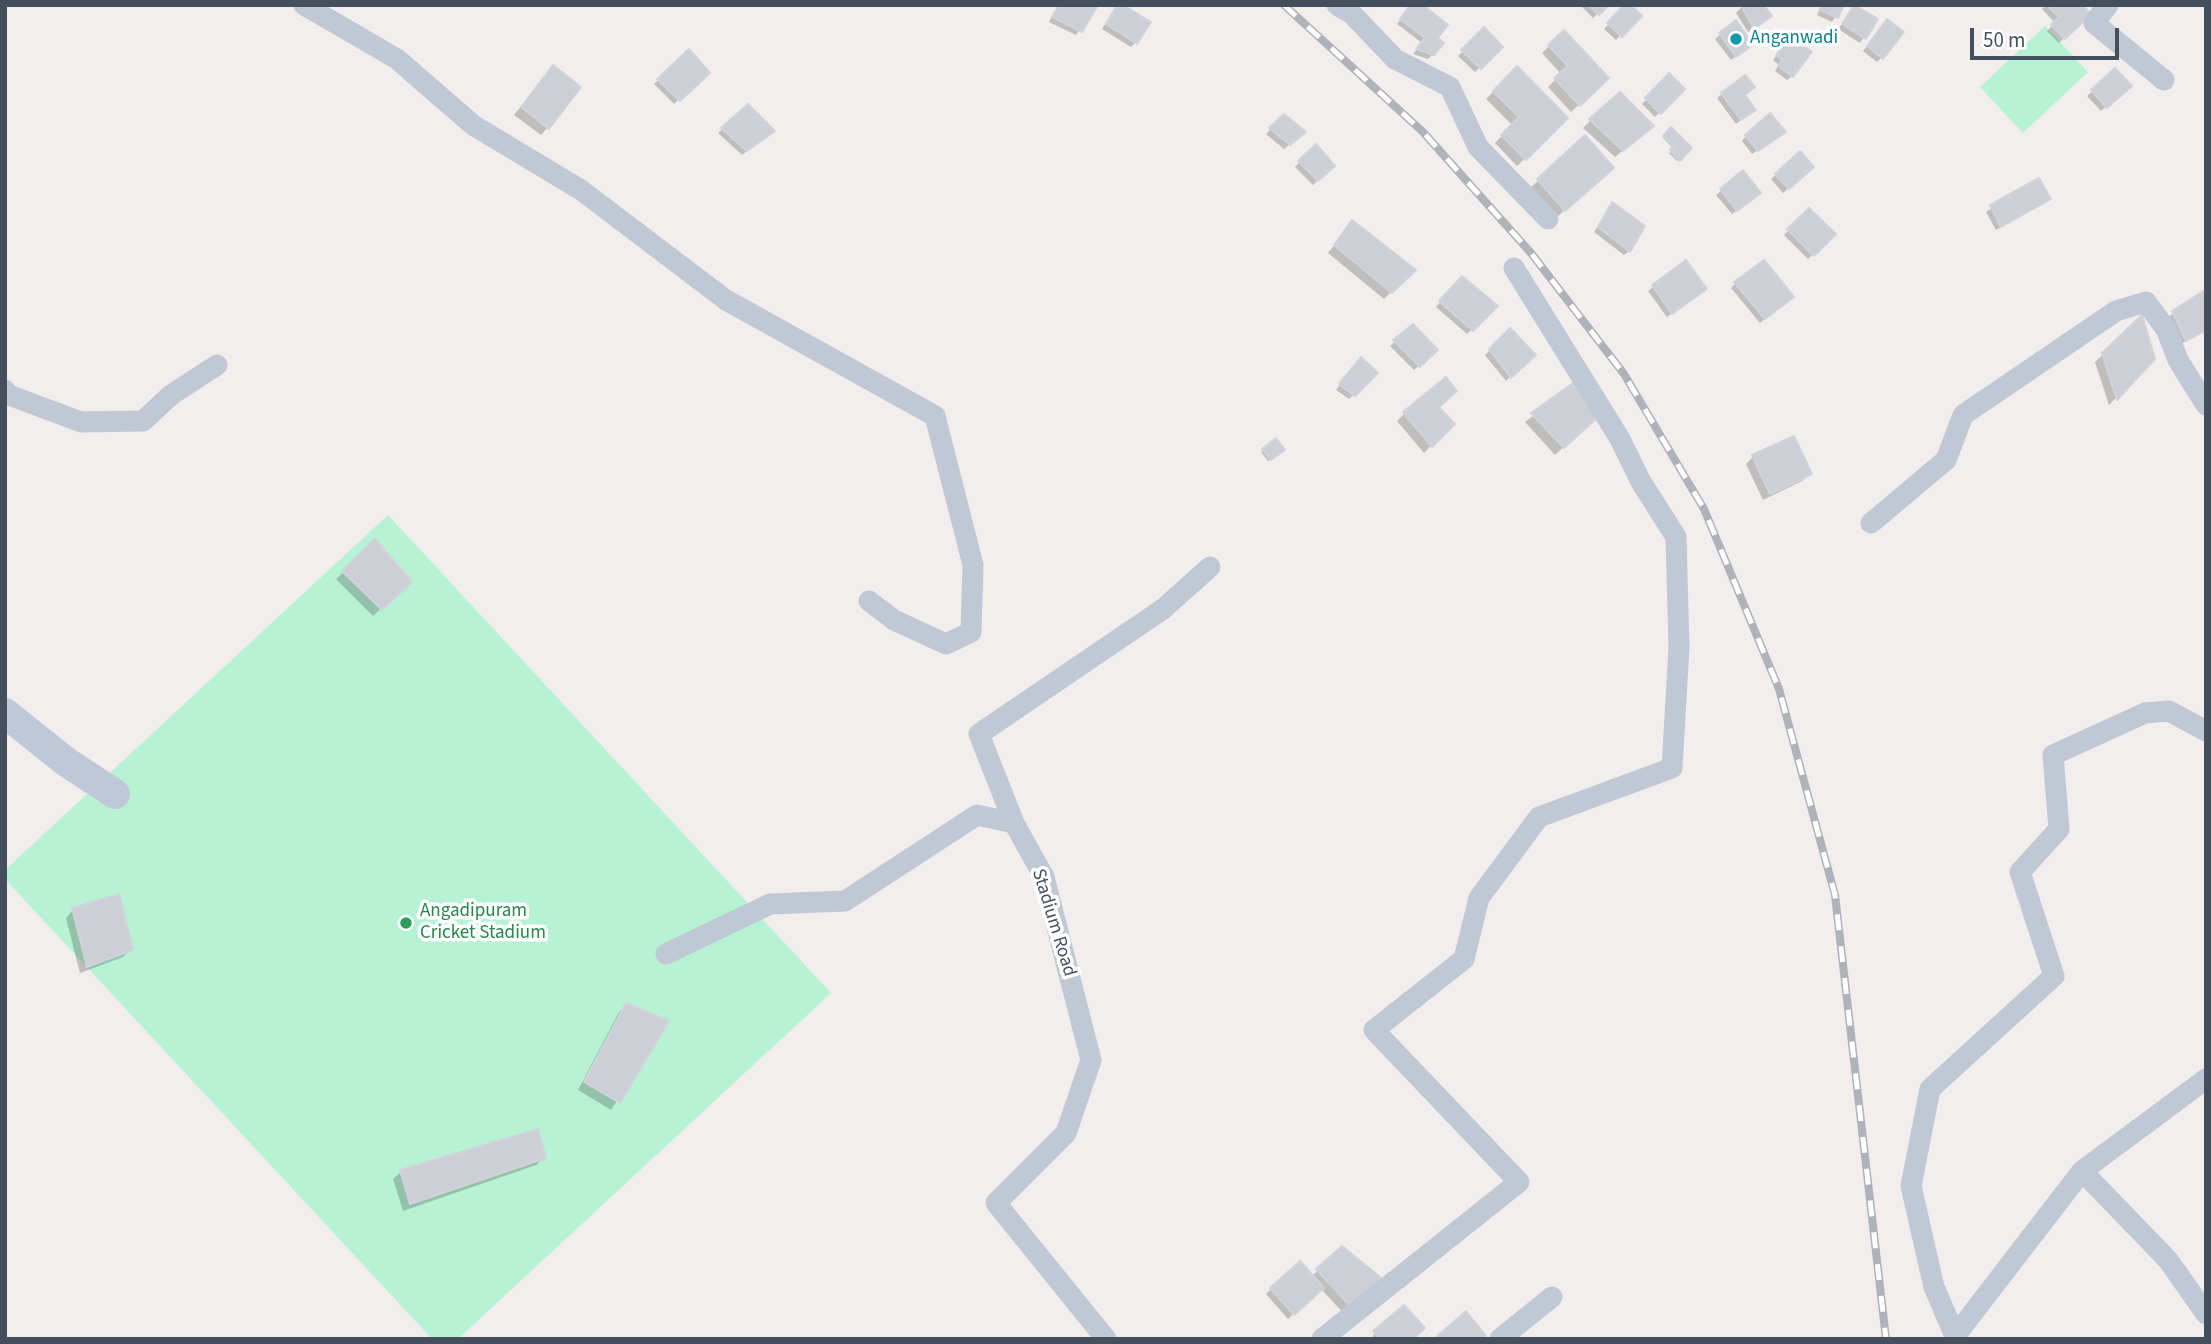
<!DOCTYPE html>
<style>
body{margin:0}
#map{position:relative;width:2211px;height:1344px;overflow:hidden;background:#f1eeed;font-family:"Source Sans 3",sans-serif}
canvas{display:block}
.frame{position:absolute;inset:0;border:7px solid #454f5c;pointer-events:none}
.scale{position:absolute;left:1970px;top:28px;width:149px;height:32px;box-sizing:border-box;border:4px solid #454f5c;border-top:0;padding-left:9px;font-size:21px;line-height:24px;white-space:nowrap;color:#454f5c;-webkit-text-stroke:5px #fff;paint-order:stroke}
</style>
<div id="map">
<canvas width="2211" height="1344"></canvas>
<div class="frame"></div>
<div class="scale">50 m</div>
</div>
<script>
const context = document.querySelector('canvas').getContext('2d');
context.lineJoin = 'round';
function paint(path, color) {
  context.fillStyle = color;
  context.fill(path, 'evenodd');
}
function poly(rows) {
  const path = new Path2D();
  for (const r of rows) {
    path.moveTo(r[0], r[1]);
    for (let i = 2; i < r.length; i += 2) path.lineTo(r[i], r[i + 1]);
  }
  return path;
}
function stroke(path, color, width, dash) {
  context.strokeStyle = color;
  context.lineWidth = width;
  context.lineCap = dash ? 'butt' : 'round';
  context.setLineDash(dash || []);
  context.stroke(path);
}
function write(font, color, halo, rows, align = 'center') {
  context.font = font + ' "Source Sans 3",sans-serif';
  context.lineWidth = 7;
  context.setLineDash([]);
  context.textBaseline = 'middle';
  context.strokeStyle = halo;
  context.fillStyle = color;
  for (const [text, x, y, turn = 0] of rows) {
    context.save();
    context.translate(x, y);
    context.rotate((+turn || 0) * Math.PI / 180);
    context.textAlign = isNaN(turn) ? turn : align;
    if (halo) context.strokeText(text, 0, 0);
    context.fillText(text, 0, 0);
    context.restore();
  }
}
paint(poly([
 [2045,26,2088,72,2023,133,1980,87],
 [388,515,831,993,458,1339,432,1339,5,879,5,870]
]), '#b8f2d4');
paint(poly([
 [1058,5,1096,5,1076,35,1049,22],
 [1411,5,1435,39,1433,54,1428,59,1413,54,1422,43,1397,24],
 [1580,5,1606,5,1593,18],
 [1627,5,1640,16,1616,40,1604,29],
 [1744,5,1765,21,1748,32,1736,13],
 [1821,5,1842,5,1832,22,1817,15],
 [2046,5,2079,5,2088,14,2059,43,2047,31,2055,23,2042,9],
 [1855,7,1876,20,1860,43,1838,29],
 [1114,10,1136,42,1131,47,1102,29],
 [1735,23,1746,49,1731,60,1715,39],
 [1883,26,1882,57,1877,62,1863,51],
 [1484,30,1501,47,1475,72,1458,56],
 [1564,32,1607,78,1571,112,1548,87,1561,74,1542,53],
 [1786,43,1792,76,1787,80,1775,71,1779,65,1773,60],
 [689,52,708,73,674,104,654,84],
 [553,67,548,127,541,135,514,115],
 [1517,68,1566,118,1517,166,1495,143,1512,125,1486,99],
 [2115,70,2129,86,2101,111,2087,96],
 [1669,76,1683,89,1655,117,1642,104],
 [1722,94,1743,95,1749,114,1736,124,1717,98],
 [748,107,768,135,742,155,718,133],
 [1284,116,1299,136,1284,149,1266,134],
 [1591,120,1644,134,1615,157,1583,128],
 [1671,130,1690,148,1677,161,1669,153,1674,149,1663,138],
 [1746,136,1779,136,1752,154,1742,141],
 [1585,138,1604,175,1557,217,1530,188],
 [1315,147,1333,166,1313,185,1295,167],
 [1800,153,1812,167,1783,193,1771,179],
 [1743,173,1754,197,1732,214,1716,195],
 [2038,180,2049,199,1996,230,1986,212],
 [1612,204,1629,251,1624,255,1594,232],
 [1809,210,1833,234,1808,259,1784,235],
 [1352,222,1413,270,1384,299,1328,253],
 [1686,263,1700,293,1667,317,1648,291],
 [1462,279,1495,306,1467,334,1436,307],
 [1735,284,1787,301,1760,323,1731,288],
 [2204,293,2206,330,2181,344,2168,317],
 [2141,318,2153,359,2109,405,2095,362],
 [1413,326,1435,350,1414,370,1390,346],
 [1510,330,1533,355,1506,381,1485,355],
 [1356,364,1376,373,1349,399,1336,390],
 [1573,385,1594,418,1555,455,1525,422],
 [1437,408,1452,424,1424,453,1397,421,1405,413],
 [1276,440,1283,450,1268,461,1261,452],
 [1753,457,1810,474,1802,481,1763,500,1746,464],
 [375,542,409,582,373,616,336,579],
 [73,910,131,949,123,957,80,973,66,918],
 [627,1005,667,1022,611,1110,578,1090,619,1012],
 [544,1157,536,1165,403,1211,393,1179,401,1172],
 [1342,1248,1382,1281,1346,1316,1321,1289,1288,1319,1266,1294,1299,1264,1311,1277],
 [1375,1333,1411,1339,1371,1339]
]), '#0003');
const building = poly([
 [1059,5,1098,5,1082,32,1052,17,1059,5],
 [1117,5,1123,5,1151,22,1137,44,1106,24,1117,5],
 [1410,5,1423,5,1448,25,1438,38,1444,43,1434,55,1416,49,1425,38,1400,19,1410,5],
 [1589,5,1609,5,1599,15,1589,5],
 [1624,5,1631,5,1642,16,1622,37,1607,23,1624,5],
 [1741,5,1764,5,1772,16,1754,29,1741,5],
 [1822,5,1844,5,1838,18,1820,10,1822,5],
 [1854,5,1878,19,1866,39,1842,24,1854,5],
 [2047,5,2082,5,2091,14,2065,39,2051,25,2059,17,2047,5],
 [1887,19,1904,32,1883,59,1867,46,1887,19],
 [1736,20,1753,45,1736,57,1719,33,1736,20],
 [1484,27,1503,47,1481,69,1461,50,1484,27],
 [1564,30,1609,78,1580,106,1554,78,1568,66,1548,45,1564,30],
 [1790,36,1812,52,1793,77,1778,66,1782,60,1776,55,1790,36],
 [689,49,710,73,680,101,657,79,689,49],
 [553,65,581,87,549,129,521,107,553,65],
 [1517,66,1568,118,1526,160,1501,135,1519,117,1493,91,1517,66],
 [2115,68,2132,86,2107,108,2091,90,2115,68],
 [1669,73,1685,89,1661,114,1645,98,1669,73],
 [1745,75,1755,87,1745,95,1756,110,1741,120,1721,93,1745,75],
 [1620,92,1654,126,1623,151,1589,119,1620,92],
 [748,104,775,131,747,151,721,128,748,104],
 [1770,113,1786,132,1758,151,1745,135,1770,113],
 [1284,114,1306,132,1290,145,1269,128,1284,114],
 [1671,127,1692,148,1680,161,1670,150,1674,146,1663,136,1671,127],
 [1585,135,1614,168,1565,211,1537,179,1585,135],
 [1316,144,1335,166,1318,181,1298,161,1316,144],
 [1800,151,1814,167,1789,189,1775,174,1800,151],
 [1743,170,1761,193,1737,211,1720,189,1743,170],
 [2039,178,2051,199,2001,227,1990,205,2039,178],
 [1612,202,1645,226,1630,252,1598,227,1612,202],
 [1809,208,1836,234,1814,256,1787,229,1809,208],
 [1352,220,1416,270,1392,293,1334,245,1352,220],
 [1686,260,1707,289,1672,314,1652,285,1686,260],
 [1764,260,1794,297,1765,319,1734,282,1764,260],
 [1462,276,1498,306,1473,331,1439,301,1462,276],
 [2205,290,2206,330,2186,341,2172,311,2205,290],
 [2142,315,2155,359,2117,400,2102,353,2142,315],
 [1413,324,1438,350,1420,367,1393,340,1413,324],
 [1510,328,1536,355,1511,378,1489,349,1510,328],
 [1361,357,1378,373,1355,396,1339,384,1361,357],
 [1446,377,1457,391,1439,407,1455,424,1432,447,1403,412,1446,377],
 [1573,383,1597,418,1564,448,1531,413,1573,383],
 [1794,436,1812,474,1770,494,1752,455,1794,436],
 [1276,438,1285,450,1271,460,1262,449,1276,438],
 [375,539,412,582,382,610,342,571,375,539],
 [119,894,133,950,87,967,72,908,119,894],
 [626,1003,669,1021,620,1103,584,1082,626,1003],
 [538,1129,546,1158,410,1204,400,1170,538,1129],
 [1342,1246,1385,1281,1354,1310,1316,1269,1342,1246],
 [1300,1261,1324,1288,1294,1315,1270,1288,1300,1261],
 [1404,1305,1425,1328,1413,1339,1380,1339,1373,1331,1404,1305],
 [1466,1311,1486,1336,1483,1339,1434,1339,1466,1311]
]);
paint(building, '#cccfd6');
stroke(building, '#d1d3da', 2);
stroke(poly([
 [304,5,397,59,473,125,581,190,726,300,935,416,973,565,971,632,946,644,894,620,869,601],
 [1337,5,1352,14,1395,59,1450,87,1478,147,1548,219],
 [2108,5,2094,23,2164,80],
 [5,390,9,395,81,422,143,421,171,395,217,365],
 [1871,523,1946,460,1963,415,2116,311,2146,302,2166,329,2178,360,2206,405],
 [2206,731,2169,711,2145,713,2053,755,2059,829,2020,872,2054,976,1930,1089,1911,1186,1934,1287,1955,1336,2082,1171,2206,1079],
 [1014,823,979,734,1163,609,1210,567],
 [666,954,770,904,845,901,977,815,1014,823,1044,877,1091,1060,1066,1133,996,1203,1106,1339],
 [2082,1171,2168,1260,2206,1314],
 [1322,1339,1519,1182,1374,1030,1464,959,1479,898,1539,817,1672,768,1679,647,1676,537,1641,482,1620,439,1514,268],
 [1500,1339,1552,1297]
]), '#c0c8d4', 21);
stroke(poly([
 [5,713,65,761,115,794]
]), '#bfc8d8', 30);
const rail = poly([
 [1284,5,1423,132,1531,253,1624,374,1704,509,1779,689,1835,895,1886,1339]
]);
stroke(rail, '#afb2b9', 8);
stroke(rail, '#fff', 5, [16]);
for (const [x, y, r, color] of [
 [1736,39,7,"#0f9aa8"],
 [406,923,7,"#2e9e5b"]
]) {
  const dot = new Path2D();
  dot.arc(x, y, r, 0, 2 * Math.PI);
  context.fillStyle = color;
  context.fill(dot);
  stroke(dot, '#fff', 2.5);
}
write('19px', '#0d838f', '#fff', [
 ["Anganwadi",1750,39]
], 'left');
write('19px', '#27864d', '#fff', [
 ["Angadipuram",420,912],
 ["Cricket Stadium",420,934]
], 'left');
write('19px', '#454f5c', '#fff', [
 ["Stadium Road",1053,923,73]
]);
</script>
